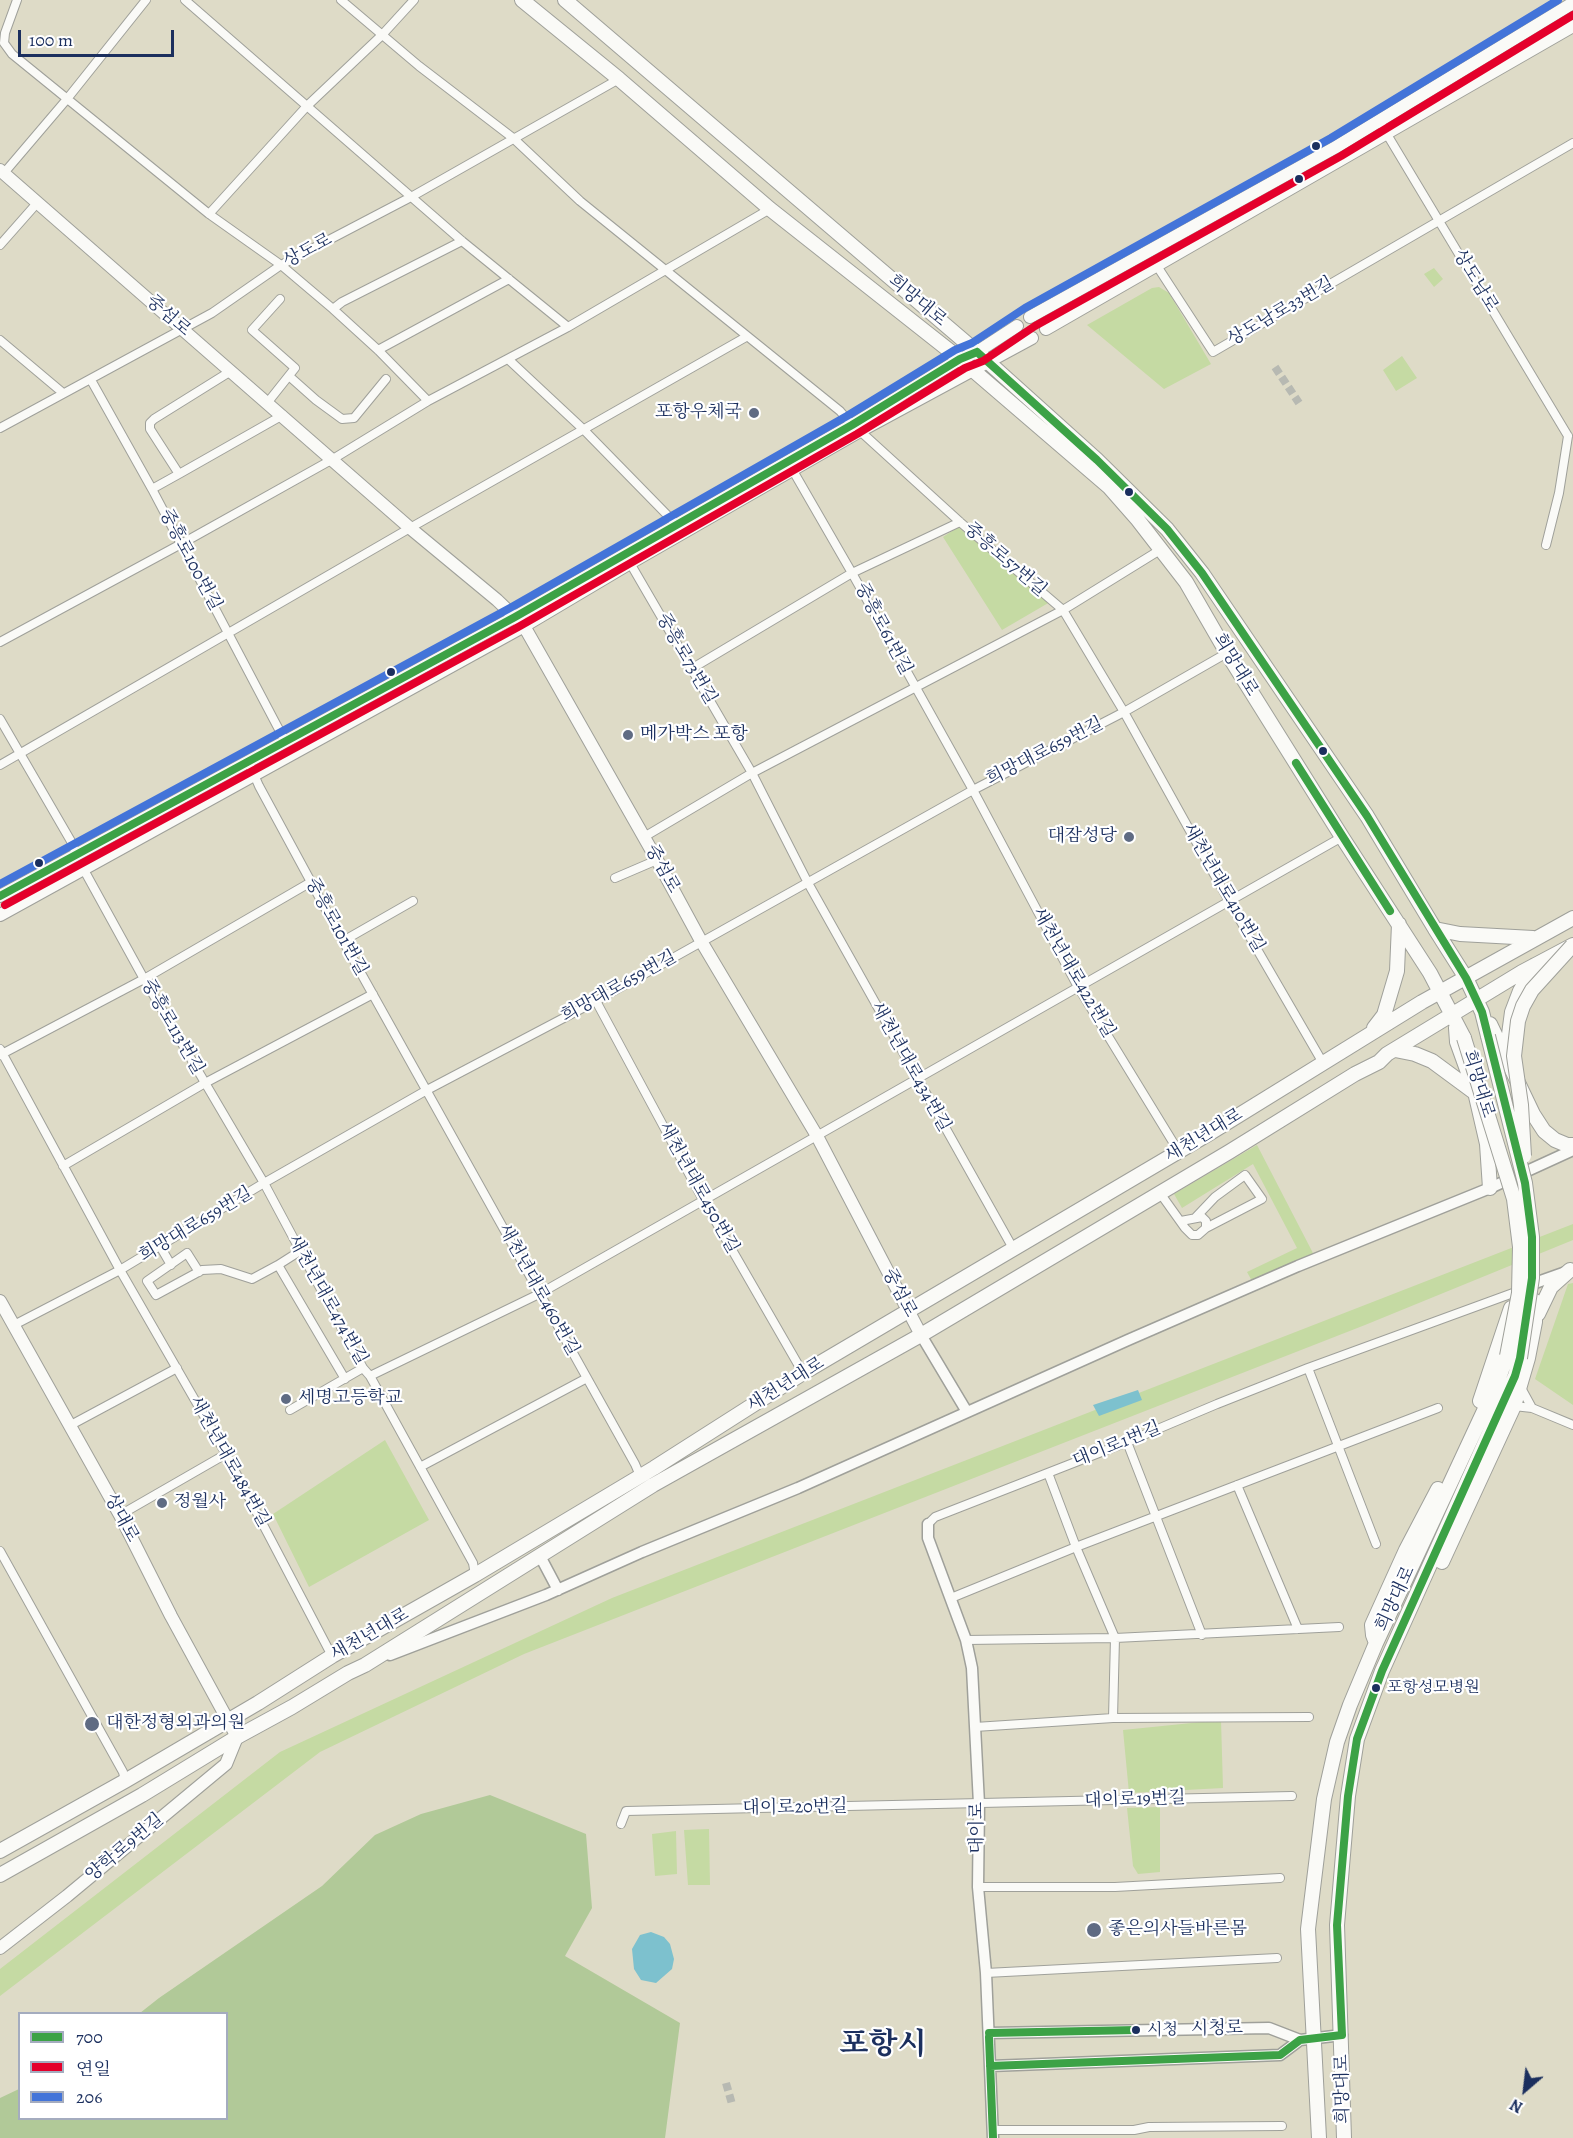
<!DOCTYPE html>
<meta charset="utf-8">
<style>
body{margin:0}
#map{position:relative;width:1573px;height:2138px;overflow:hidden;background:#dedbc7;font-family:Alegreya,"Noto Serif KR",serif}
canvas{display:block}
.legend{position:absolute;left:18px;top:2012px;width:210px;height:108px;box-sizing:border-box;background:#fff;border:2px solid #a4acbf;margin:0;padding:8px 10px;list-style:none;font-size:18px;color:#1b2f5e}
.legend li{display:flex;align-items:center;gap:12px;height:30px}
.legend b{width:30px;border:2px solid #a4acbf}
.north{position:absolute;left:1495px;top:2060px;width:60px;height:60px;-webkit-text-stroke:4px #fff;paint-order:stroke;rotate:208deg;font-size:16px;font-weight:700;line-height:24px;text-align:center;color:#1b2f5e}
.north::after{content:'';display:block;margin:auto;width:21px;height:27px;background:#1b2f5e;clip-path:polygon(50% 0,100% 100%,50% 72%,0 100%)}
.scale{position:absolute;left:18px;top:30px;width:156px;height:27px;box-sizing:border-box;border:3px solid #1b2f5e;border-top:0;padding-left:8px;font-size:18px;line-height:21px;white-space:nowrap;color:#1b2f5e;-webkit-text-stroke:4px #fff;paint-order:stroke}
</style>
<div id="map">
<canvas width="1573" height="2138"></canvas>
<ul class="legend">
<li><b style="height:8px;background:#3ca246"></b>700</li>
<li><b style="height:8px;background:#e4002b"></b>연일</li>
<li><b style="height:8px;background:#4374d9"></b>206</li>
</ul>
<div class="north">N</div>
<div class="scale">100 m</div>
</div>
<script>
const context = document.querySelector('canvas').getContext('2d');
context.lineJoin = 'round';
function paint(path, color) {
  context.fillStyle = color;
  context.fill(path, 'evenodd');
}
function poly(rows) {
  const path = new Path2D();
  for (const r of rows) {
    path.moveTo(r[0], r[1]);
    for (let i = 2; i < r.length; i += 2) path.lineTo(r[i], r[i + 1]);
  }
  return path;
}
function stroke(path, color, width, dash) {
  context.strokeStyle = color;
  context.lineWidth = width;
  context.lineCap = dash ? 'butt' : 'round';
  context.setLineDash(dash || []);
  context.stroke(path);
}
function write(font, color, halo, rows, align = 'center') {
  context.font = font + ' Alegreya,"Noto Serif KR",serif';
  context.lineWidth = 4.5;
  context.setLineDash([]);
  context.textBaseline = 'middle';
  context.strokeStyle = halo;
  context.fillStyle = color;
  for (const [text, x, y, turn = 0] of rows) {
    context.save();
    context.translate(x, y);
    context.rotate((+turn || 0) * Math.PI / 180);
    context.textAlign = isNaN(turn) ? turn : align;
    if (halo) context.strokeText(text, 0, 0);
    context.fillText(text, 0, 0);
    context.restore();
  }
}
paint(poly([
 [1434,268,1443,279,1434,287,1424,274],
 [1159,287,1169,293,1211,364,1164,389,1087,325,1152,288],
 [1402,356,1417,378,1396,391,1383,370],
 [958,527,1050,602,1002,630,943,537],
 [1257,1145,1314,1255,1252,1281,1247,1272,1297,1248,1253,1164,1182,1208,1174,1194],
 [1573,1224,1573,1240,1365,1325,524,1654,320,1752,0,1996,0,1969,280,1752,612,1598],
 [1573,1283,1573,1405,1535,1379,1568,1284],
 [385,1440,429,1520,309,1587,273,1514],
 [1221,1720,1223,1788,1129,1793,1123,1730],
 [1160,1807,1160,1872,1138,1874,1133,1866,1127,1808],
 [709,1829,710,1885,688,1885,684,1830],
 [676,1831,677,1874,655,1876,652,1834]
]), '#c5daa3');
paint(poly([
 [490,1795,586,1834,592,1908,565,1956,680,2023,665,2138,0,2138,0,2098,19,2089,20,2118,226,2118,226,2014,140,2013,159,1998,322,1886,375,1835,421,1814]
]), '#b1c998');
paint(poly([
 [1138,1390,1142,1400,1099,1416,1093,1405],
 [651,1932,664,1937,670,1944,674,1959,672,1969,656,1983,641,1980,634,1969,632,1949,640,1935]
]), '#7dc1ce');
stroke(poly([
 [1275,367,1299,403],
 [726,2083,732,2104]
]), '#b7b9b2', 8, [8, 4]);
const minor = poly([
 [17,0,5,33,4,43,12,54,209,214,281,265,333,309,378,350,428,401],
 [185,0,462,241,568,327],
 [341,0,419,66,513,138,580,201,840,411,852,425],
 [1379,121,1568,436],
 [4,173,67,99,146,0],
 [209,214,307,106,382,35,414,0],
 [0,245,38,202],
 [1157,266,1213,352,1573,143],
 [333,309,342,302,462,241],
 [0,340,63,393],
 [378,350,509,279],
 [508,359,584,430,676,524],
 [231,371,154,419,150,423,150,429,179,474,283,415],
 [289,376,316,400,342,419,354,418,386,379],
 [91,380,152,489,285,741],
 [268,402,295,368,252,330,280,299],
 [0,428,212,313,281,265,411,197,619,79],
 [860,431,960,522,1063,610,1124,712,1229,901,1323,1063],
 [792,469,852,573,973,790,1078,987,1179,1152],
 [152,489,179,474],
 [1546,545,1559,493,1568,436],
 [630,563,752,773,808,883,1014,1250],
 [0,642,181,544,333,459,428,401,568,327,770,209],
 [691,669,852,573,960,522],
 [0,719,72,843,76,854],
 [248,761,259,786,343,941,635,1464,641,1478],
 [0,765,410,528,746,337],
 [644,837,752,773,1063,610,1160,550],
 [84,870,144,979,264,1183,363,1368,370,1376,473,1563,475,1575],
 [615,878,657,860],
 [343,941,413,901],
 [596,1001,701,1196,803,1373],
 [0,1049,120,1270,226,1454,332,1656],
 [0,1055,144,979,311,882],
 [63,1166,205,1083,373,994],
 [1160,1193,1185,1228,1192,1235,1198,1235,1206,1228,1206,1221,1202,1217,1181,1221],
 [1196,1217,1215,1197,1245,1175,1262,1199,1206,1228],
 [160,1246,171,1265],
 [278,1265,300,1251],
 [199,1272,187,1253,147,1281,156,1295,202,1270,221,1269,252,1279,278,1265,345,1379],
 [14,1325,120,1270,264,1183,427,1090,596,1001,973,790,1124,712,1227,653],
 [1308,1368,1376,1544],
 [370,1376,539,1294,1342,837],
 [1520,1386,1532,1408],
 [1514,1406,1532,1408,1573,1425],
 [290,1410,363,1368],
 [69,1426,177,1368],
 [1127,1442,1202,1635],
 [420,1467,587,1378],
 [1048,1473,1076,1547,1115,1638,1113,1718],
 [1237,1485,1298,1629],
 [120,1515,226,1454],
 [928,1524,935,1517,1127,1442,1217,1404,1308,1368,1513,1293],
 [0,1551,123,1772,125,1781],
 [951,1598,1076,1547,1438,1408],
 [966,1640,1115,1638,1339,1627],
 [975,1727,1113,1718,1309,1717],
 [621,1824,626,1811,1292,1796],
 [978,1887,1115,1887,1280,1878],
 [986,1973,1277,1958],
 [993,2130,1134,2130,1149,2127,1282,2126]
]);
const tertiary = poly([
 [1535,1283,1566,1272],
 [921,1335,967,1412],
 [928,1524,928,1538,966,1640,972,1668,979,1804,978,1887,986,1973,993,2138],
 [540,1556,558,1590],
 [390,1655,546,1595,642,1552,798,1488,1128,1340,1298,1266,1490,1188,1573,1150],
 [989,2033,1269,2028,1300,2040],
 [990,2066,1280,2055,1300,2040,1342,2035]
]);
const secondary = poly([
 [0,170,410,528,497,600,524,626,657,860,701,941,817,1136,921,1335],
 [1030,317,1336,147,1573,3],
 [1046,329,1573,26],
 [0,896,515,617,852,425,960,359,977,352,1017,326],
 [0,915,524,626,630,563,860,431,1032,338],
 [0,1301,120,1515,171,1616,237,1737,226,1764,67,1896,0,1948]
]);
const primary = poly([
 [522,0,619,79,770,209,960,359,1109,487,1138,520,1186,582,1227,653,1342,837,1430,973,1464,1038],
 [565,0,977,352,1097,460,1167,529,1202,573,1367,816,1435,929,1466,978,1482,1012,1488,1036],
 [1435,929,1460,934,1533,938],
 [1490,1024,1533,1114,1544,1131,1555,1140,1567,1145,1573,1145],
 [1374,1028,1384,1015,1397,971,1399,924],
 [1456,1028,1457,1042,1475,1092,1487,1144,1490,1188],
 [1395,1050,1415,1054,1432,1061,1474,1092],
 [1506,1057,1512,1012,1520,991,1535,965],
 [1538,1314,1551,1287,1570,1270],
 [1480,1401,1511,1308],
 [1442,1562,1514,1406,1528,1358,1535,1322,1535,1301],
 [1376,1643,1373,1635,1372,1625,1406,1550,1438,1489],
 [0,1851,125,1781,258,1703,332,1656,475,1575,654,1468,803,1373,1210,1133,1422,1002,1573,918],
 [0,1875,142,1795,237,1737,292,1707,348,1673,365,1665,653,1485,921,1335,1229,1152,1355,1074,1379,1062,1387,1054,1522,972,1573,945],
 [1319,2138,1308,1929,1324,1799,1337,1742,1350,1705,1376,1643,1497,1383,1507,1356],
 [1344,2138,1337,1925,1348,1796,1357,1739,1382,1671,1515,1376,1520,1358]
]);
stroke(minor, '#9fa09a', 10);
stroke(tertiary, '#9fa09a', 13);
stroke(secondary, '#9fa09a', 14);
stroke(primary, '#9fa09a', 16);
stroke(minor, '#fafaf7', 8);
stroke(tertiary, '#fafaf7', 10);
stroke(secondary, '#fafaf7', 12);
stroke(primary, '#fafaf7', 14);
const primaryBridge = poly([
 [1488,1036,1525,1183,1532,1237,1532,1278,1520,1358],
 [1464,1038,1514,1199,1520,1247,1519,1293,1507,1356],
 [1524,1156,1521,1105,1514,1056,1518,1021,1523,1006,1532,990,1572,946]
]);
stroke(primaryBridge, '#9fa09a', 16, []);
stroke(primaryBridge, '#fafaf7', 14);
stroke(poly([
 [977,352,1097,460,1167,529,1202,573,1367,816,1466,978,1482,1012,1525,1183,1532,1237,1532,1278,1520,1358,1515,1376,1382,1671,1357,1739,1348,1796,1337,1925,1342,2035],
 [1296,763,1390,911],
 [0,896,515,617,852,425,960,359,977,352],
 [989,2033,1136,2030],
 [989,2037,993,2138],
 [990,2066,1280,2055,1300,2040,1342,2035]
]), '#3ca246', 8);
stroke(poly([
 [5,905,520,626,857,434,965,368,983,361,1035,326,1341,156,1573,15]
]), '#e4002b', 8);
stroke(poly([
 [0,884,510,608,847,416,955,350,972,343,1025,308,1331,138,1558,0]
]), '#4374d9', 8);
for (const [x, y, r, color] of [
 [1316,146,5,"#1b2f5e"],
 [1299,179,5,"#1b2f5e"],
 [754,413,6,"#5f6b83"],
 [1129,492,5,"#1b2f5e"],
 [391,672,5,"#1b2f5e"],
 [628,735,6,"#5f6b83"],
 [1323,751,5,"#1b2f5e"],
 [1129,837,6,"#5f6b83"],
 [39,863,5,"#1b2f5e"],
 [286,1399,6,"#5f6b83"],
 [162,1503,6,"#5f6b83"],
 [1376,1688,5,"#1b2f5e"],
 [92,1724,8,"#5f6b83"],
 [1094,1930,8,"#5f6b83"],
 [1136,2030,5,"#1b2f5e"]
]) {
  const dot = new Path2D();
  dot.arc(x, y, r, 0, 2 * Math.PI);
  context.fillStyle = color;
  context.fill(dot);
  stroke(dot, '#fff', 2);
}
write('16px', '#1b2f5e', '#fff', [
 ["포항성모병원",1387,1688],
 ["시청",1147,2030]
], 'left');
write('18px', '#1b2f5e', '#fff', [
 ["상도로",308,251,-28],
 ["상도남로",1475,281,59],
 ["희망대로",917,301,40],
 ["상도남로33번길",1281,312,-30],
 ["중섬로",168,316,41],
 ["중흥로100번길",190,560,62],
 ["중흥로57번길",1005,560,41],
 ["중흥로61번길",883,629,62],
 ["중흥로73번길",686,659,60],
 ["희망대로",1235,665,59],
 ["희망대로659번길",1045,752,-27],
 ["중섬로",662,869,61],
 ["새천년대로410번길",1223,888,60],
 ["중흥로101번길",336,927,61],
 ["새천년대로422번길",1073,973,60],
 ["희망대로659번길",619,987,-29],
 ["중흥로113번길",172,1027,60],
 ["새천년대로434번길",910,1067,61],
 ["희망대로",1478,1084,73],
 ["새천년대로",1204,1136,-31],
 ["새천년대로450번길",698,1188,61],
 ["희망대로659번길",196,1225,-31],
 ["새천년대로460번길",538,1290,61],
 ["중섬로",899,1293,62],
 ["새천년대로474번길",327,1300,61],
 ["새천년대로",786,1385,-32],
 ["대이로1번길",1117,1445,-22],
 ["새천년대로484번길",229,1462,61],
 ["상대로",121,1518,62],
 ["희망대로",1396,1599,-65],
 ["새천년대로",370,1635,-30],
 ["대이로19번길",1135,1800,-2],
 ["대이로20번길",795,1808,-1],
 ["대이로",978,1828,-90],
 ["양학로9번길",125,1848,-40],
 ["시청로",1217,2029,-1],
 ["희망대로",1343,2089,-91]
]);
write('18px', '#1b2f5e', '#fff', [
 ["포항우체국",742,413,"right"],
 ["메가박스 포항",640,735],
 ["대잠성당",1117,837,"right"],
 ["세명고등학교",298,1399],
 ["정월사",174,1503],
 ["대한정형외과의원",106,1724],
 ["좋은의사들바른몸",1108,1930]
], 'left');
write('bold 30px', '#1b2f5e', '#fff', [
 ["포항시",883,2046]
]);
</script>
